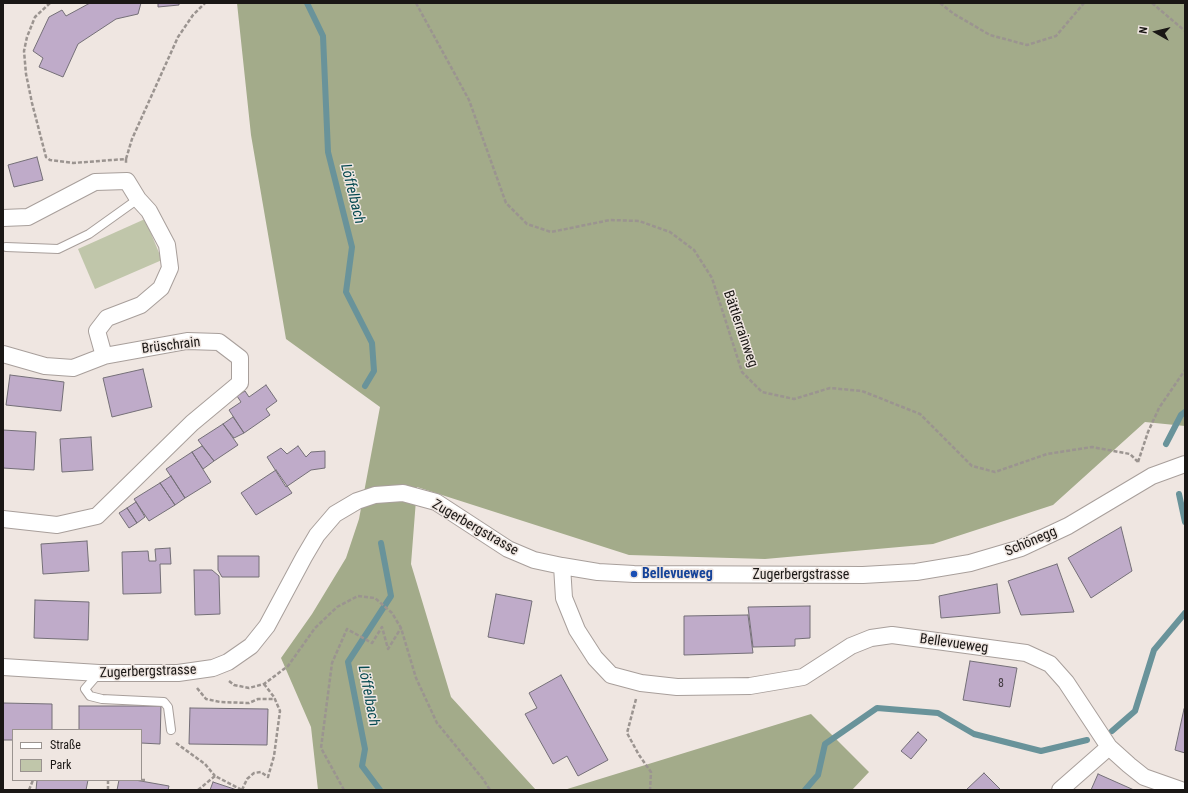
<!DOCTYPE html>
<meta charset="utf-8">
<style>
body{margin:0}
#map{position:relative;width:1188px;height:793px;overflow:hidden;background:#efe6e1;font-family:"Roboto Condensed",sans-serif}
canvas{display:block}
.frame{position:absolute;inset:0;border:4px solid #1a1715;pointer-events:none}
.legend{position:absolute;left:12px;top:729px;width:130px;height:52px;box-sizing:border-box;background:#efe6e1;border:1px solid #9a938f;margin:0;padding:5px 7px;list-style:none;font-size:12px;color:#1a1715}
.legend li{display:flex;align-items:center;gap:8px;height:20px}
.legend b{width:20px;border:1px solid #9a938f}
.north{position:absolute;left:1136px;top:12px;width:40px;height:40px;-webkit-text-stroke:3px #efe6e1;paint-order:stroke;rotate:278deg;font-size:11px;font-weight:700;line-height:16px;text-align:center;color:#1a1715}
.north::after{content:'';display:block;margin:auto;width:14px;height:18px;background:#1a1715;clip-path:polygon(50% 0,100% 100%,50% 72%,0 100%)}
</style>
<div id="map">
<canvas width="1188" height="793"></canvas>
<div class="frame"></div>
<ul class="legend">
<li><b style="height:5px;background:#fff"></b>Straße</li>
<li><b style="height:11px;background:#c0c6aa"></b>Park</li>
</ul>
<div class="north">N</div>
</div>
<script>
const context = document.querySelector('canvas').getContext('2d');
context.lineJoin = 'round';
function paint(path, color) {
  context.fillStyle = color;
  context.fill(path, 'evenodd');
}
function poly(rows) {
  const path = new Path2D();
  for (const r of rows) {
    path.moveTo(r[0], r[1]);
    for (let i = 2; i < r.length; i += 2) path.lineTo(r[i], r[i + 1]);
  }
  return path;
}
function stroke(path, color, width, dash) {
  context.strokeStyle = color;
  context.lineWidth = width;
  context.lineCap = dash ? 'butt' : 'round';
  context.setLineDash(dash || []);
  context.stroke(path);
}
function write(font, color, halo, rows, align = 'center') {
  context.font = font + ' "Roboto Condensed",sans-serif';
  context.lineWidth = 3;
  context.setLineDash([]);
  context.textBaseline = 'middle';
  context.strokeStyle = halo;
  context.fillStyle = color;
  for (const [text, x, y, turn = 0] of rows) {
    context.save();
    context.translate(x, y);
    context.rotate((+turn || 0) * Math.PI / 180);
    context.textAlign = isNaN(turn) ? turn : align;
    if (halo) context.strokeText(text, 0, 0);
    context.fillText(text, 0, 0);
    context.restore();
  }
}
paint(poly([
 [145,219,162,260,95,289,78,249]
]), '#c0c6aa');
paint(poly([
 [237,3,1185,3,1185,426,1145,422,1053,505,933,544,765,559,629,555,417,487,411,564,451,697,536,790,318,790,311,727,281,658,312,614,346,558,359,519,380,407,286,339,251,135],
 [811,714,869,772,852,790,564,790]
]), '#a3ab8a');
stroke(poly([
 [307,3,323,36,328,152,352,247,346,292,372,343,374,371,365,386],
 [1166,444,1181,415,1185,412],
 [1179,494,1185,522],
 [1112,731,1135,711,1154,650,1185,613],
 [380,790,362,766,365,749,348,662,391,596,381,543],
 [805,790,818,775,825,744,877,708,938,713,974,734,1041,751,1087,740]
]), '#69939a', 6);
const building = poly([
 [90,3,141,3,138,14,116,19,78,44,63,77,39,67,43,58,33,51,49,17,62,10,66,16,90,3],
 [158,3,179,3,179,5,158,7,158,3],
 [37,157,43,180,14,187,8,165,37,157],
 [143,369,152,407,112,417,103,378,143,369],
 [10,375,64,382,61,411,6,405,10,375],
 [266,385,277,401,266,409,270,415,244,433,229,410,241,402,237,396,245,391,249,397,266,385],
 [233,417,244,433,234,438,223,424,233,417],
 [223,424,238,445,214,461,198,440,223,424],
 [3,430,36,432,34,470,3,468,3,430],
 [91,437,93,470,62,472,60,439,91,437],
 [202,446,214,461,203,469,192,452,202,446],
 [298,446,306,457,311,452,325,451,325,468,311,470,286,487,267,457,281,448,287,454,298,446],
 [192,452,211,482,185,498,166,469,192,452],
 [276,470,292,493,256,515,241,493,276,470],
 [171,476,185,498,175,505,160,483,171,476],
 [160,483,175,505,149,521,134,499,160,483],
 [136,502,145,517,137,523,127,508,136,502],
 [127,508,137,523,129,528,119,513,127,508],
 [1121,527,1132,571,1091,598,1068,558,1121,527],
 [87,541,89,571,43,574,41,544,87,541],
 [170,548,171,564,160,564,161,593,123,594,122,552,148,551,149,561,156,561,155,549,170,548],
 [218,556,259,556,259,577,222,577,218,570,218,556],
 [1057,564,1074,612,1021,615,1008,581,1057,564],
 [194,570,212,570,219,576,220,614,195,615,194,570],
 [997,584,1000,613,941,618,939,596,997,584],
 [496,594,532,601,524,644,488,637,496,594],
 [35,600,89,602,88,640,34,638,35,600],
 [810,606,810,638,795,639,795,646,753,647,748,607,810,606],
 [748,615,753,653,684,655,684,616,748,615],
 [970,661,1017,668,1010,707,963,700,970,661],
 [561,675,608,760,578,776,567,756,553,764,525,714,537,708,529,693,561,675],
 [3,703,52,704,52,730,13,730,13,740,3,740,3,703],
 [79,706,161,706,160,744,141,743,141,730,79,730,79,706],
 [190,708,268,709,267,745,189,744,190,708],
 [1184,709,1185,709,1185,753,1175,750,1184,709],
 [918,732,927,740,911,759,901,751,918,732],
 [984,773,1001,790,966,790,984,773],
 [1098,774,1134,790,1091,790,1098,774],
 [37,780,88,780,86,790,36,790,37,780],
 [119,780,135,780,169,786,168,790,117,790,119,780],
 [213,782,237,790,210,790,213,782]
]);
paint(building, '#bfabc9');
stroke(building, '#746f77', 1);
const service = poly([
 [6,247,58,249,89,234,138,199],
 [99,673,85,689,90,696,102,699,164,702,168,707,171,730]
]);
const minor = poly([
 [3,218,28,217,95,182,127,181,138,199,149,211,167,245,170,268,161,288,141,305,107,318,97,331,104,356,187,341,219,342,240,358,240,383,192,423,97,516,57,525,3,519],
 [3,354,45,366,73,368,104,356],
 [562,566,564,598,577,630,595,658,611,675,641,683,677,687,750,686,803,677,851,646,871,638,892,635,1026,653,1050,664,1066,682,1109,747,1129,765,1144,777,1181,790],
 [3,667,99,673,178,673,213,668,228,662,251,646,267,626,304,557,317,535,335,514,357,501,375,495,403,493,436,502,508,549,534,560,562,566,598,572,634,574,863,575,916,572,970,563,1021,548,1068,526,1152,476,1185,464],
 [1060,790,1109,747]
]);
stroke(service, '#a89f9b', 10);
stroke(minor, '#a89f9b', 18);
stroke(poly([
 [50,3,35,17,27,37,24,51,26,74,32,103,46,157,50,160,73,163,126,159,126,164],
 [416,3,469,100,506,203,527,224,551,232,610,220,639,221,670,232,694,250,712,278,742,372,762,392,794,399,830,388,862,391,920,414,972,466,995,472,1047,454,1092,447,1130,454,1139,463],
 [940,3,954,14,990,35,1027,45,1056,36,1084,3],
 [1152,3,1185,31],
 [126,159,132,139,178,37,193,15,205,3],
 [1138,462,1148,432,1159,408,1185,370],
 [229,681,234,685,249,688,264,684,288,666,315,628,337,607,358,596,375,598,392,613,401,628,416,678,437,723,483,779,490,790],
 [197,688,206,699,220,702,249,703,258,699,275,699],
 [636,699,627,733,639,755,651,772,650,790],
 [176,743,205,764,215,776],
 [108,780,108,790],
 [141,780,145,780],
 [29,790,33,780],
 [198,790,215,776,242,790],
 [242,790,247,779,254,773,261,772,268,777,274,756,280,711,274,697,264,684],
 [344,790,321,748,332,663,347,629,372,643,382,627,388,649,401,628]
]), '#9b9490', 2.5, [4, 2]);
stroke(service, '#fff', 8);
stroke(minor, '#fff', 16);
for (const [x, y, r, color] of [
 [634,574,4,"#1a4fb4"]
]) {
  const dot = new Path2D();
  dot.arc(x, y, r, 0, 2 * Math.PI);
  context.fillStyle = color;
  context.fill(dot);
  stroke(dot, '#efe6e1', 1.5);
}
write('12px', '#433c42', null, [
 ["8",1001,684]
]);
write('14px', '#1a1715', '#efe6e1', [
 ["Bättlerrainweg",740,329,71],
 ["Brüschrain",171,346,-7],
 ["Zugerbergstrasse",475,528,30],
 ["Schönegg",1031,542,-23],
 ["Zugerbergstrasse",801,575],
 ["Bellevueweg",954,644,8],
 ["Zugerbergstrasse",148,672,-2]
]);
write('bold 14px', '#164399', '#efe6e1', [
 ["Bellevueweg",642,574]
], 'left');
write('italic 15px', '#054950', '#efe6e1', [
 ["Löffelbach",352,194,76],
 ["Löffelbach",368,696,79]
]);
</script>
